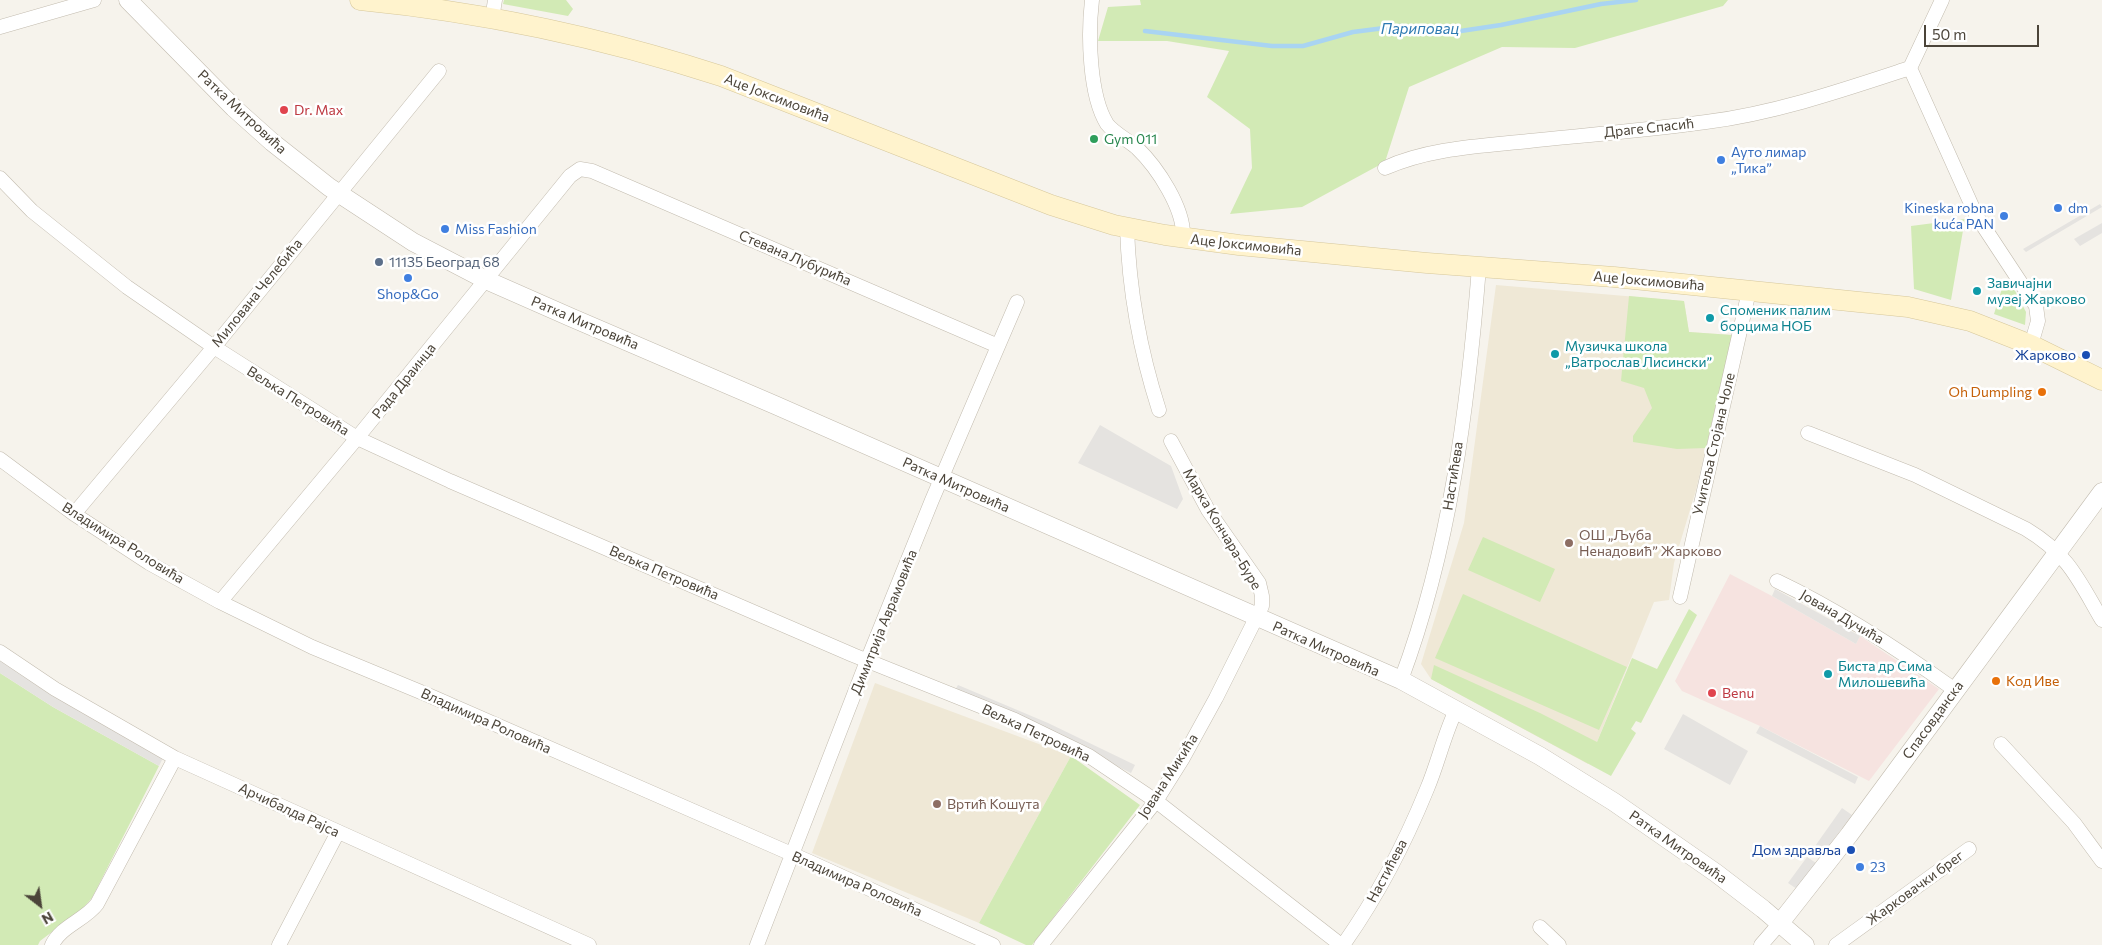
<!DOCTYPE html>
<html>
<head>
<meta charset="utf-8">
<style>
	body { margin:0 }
	#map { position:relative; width:2102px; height:945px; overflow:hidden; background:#f6f3ec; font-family:Commissioner,sans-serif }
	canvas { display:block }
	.north { position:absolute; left:15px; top:880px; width:50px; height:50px; -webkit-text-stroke:4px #fff; paint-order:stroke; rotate:150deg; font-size:14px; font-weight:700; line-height:20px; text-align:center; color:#4b4439 }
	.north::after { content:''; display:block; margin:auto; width:18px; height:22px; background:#4b4439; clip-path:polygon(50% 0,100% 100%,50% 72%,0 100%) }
	.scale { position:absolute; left:1924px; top:25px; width:115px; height:22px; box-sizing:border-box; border:2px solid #4b4439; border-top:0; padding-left:6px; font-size:15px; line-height:18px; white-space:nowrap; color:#4b4439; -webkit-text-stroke:4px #fff; paint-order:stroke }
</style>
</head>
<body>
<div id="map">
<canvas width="2102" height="945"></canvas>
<div class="north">N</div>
<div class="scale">50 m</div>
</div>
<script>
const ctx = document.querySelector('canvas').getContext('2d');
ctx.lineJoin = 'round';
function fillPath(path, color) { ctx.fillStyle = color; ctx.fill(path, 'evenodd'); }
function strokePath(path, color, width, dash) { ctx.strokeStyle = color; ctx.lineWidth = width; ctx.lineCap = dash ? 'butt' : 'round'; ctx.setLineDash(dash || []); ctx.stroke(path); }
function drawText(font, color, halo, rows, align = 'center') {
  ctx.font = font + ' Commissioner,sans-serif'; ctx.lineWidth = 5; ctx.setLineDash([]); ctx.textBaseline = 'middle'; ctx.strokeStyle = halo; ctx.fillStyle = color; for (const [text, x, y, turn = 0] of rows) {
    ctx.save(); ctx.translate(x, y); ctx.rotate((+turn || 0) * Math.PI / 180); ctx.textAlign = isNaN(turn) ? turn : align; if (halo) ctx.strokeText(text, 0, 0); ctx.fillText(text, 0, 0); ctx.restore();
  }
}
const education = new Path2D(`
	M1496,285L1684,301L1689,332L1732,335L1696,490L1674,563L1669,600L1654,602L1588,764L1431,679L1421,664L1464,523Z
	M875,683L1071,756L979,923L812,853Z`);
const medical = new Path2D(`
	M1730,574L1772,596L1856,644L1860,636L1939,689L1869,781L1760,726L1682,691L1675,681Z`);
const green = new Path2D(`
	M504,0H566L573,9L568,16L503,4Z
	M1140,0H1728L1723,6L1575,48L1502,47L1409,87L1385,162L1302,207L1230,214L1252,168L1250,129L1207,97L1229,51L1167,41H1098L1108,7L1141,5Z
	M1965,219L1951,300L1914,289L1911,226Z
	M2005,279L2011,283L2026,312L2025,325L1994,314Z
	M1629,296L1684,301L1689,332L1732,335L1706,448L1677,449L1633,442V436L1652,408L1644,388L1621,381Z
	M1483,537L1555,569L1540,602L1468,570Z
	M1463,594L1627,667L1599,730L1435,658Z
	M1689,609L1697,615L1641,723L1636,721L1631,729L1636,733L1611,776L1431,679L1434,665L1540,713L1597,742L1632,658L1657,669Z
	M0,673L53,707L159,766L92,898L81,910L40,941L38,945H0Z
	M1071,756L1140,805L1032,945H1026L979,923Z`);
const parking = new Path2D(`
	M2100,204L2102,207L2026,252L2023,249Z
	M2102,223V233L2080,246L2074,239Z
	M1100,425L1171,466L1183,499L1177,509L1078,463Z
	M1775,589L1860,636L1856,644L1772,596Z
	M0,658L163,758L159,766L53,707L0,673Z
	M958,685L1048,723L1135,765L1131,773L1043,730L954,692Z
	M1683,714L1748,751L1730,785L1664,749Z
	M1760,726L1858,777L1855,784L1756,733Z
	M1842,808L1852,815L1822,855L1813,849Z
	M1807,857L1816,863L1797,889L1788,883Z`);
const stream = new Path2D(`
	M1145,31L1272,46H1303L1353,32L1400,26L1454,32L1501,25L1601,4L1636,0`);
const minor = new Path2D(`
	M1092,0C1088,34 1089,95 1107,124C1114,133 1128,140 1137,148C1157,167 1185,209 1183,238
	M492,19L495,0
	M0,27L94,0
	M1910,68L1976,215L2036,306L2038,321L2031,345
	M1385,168C1429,148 1482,146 1529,141C1588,135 1647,130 1706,122C1776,113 1843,90 1910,68L1942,0
	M0,178L32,211L127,287L214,347L357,438L450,481L853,655L1015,720L1089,756L1156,801L1341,945
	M1127,228C1129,290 1140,351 1159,410
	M1808,433L1915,475L2026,529C2069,555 2078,579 2102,620
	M0,459L74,514L149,563L220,602L312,647L428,695L810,862L993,945
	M74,514L214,347L439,71
	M1777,581C1840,611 1898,649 1955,690
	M1680,597L1749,291
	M220,602L357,438L570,176L580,169L592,171L998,346
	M0,652L55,689L175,758L589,945
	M1401,680C1450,549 1468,407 1479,267
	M2001,744L2074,823L2102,861
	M1540,927L1559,945
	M52,945C61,926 85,920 97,904L175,758
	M279,945L338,832
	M757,945L867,661L932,500L1017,302
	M1041,945L1156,801L1183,758L1216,698L1262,606V596L1259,583L1208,510L1171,441
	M1343,945C1377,897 1405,843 1427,789C1438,763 1444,735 1456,710
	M1761,945L1780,923
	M1836,945L1969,849`);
const tertiary = new Path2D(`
	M128,0L234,108L272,142L329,187L413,242L486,280L570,317L775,405L1401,680L1540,756L1614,802L1716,873L1763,909L1805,945
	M1780,923L1849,835L2102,492`);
const secondary = new Path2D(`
	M360,0C482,12 604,38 721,76L1051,205L1114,225L1165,235L1239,245L1427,263L1614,277L1908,307L1970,321L2031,345L2102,380`);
const markers = [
	[284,110,5,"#e0444e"],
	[1094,139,5,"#2e9e5b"],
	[1721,160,5,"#3f7fe0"],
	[2058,208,5,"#3f7fe0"],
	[2004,216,5,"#3f7fe0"],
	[445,229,5,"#3f7fe0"],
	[379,262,5,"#5c6f8a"],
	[408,278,5,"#3f7fe0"],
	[1977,291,5,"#0f9aa8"],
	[1710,318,5,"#0f9aa8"],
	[1555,354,5,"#0f9aa8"],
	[2086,355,5,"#1a4fb4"],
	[2042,392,5,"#e8710a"],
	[1569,543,5,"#8d6e63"],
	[1828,674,5,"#0f9aa8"],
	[1996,681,5,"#e8710a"],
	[1712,693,5,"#e0444e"],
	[937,804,5,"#8d6e63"],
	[1851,850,5,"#1a4fb4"],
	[1860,867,5,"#3f7fe0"]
];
const streetNames = [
	["Аце Јоксимовића",777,98,21],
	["Ратка Митровића",242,112,43],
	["Драге Спасић",1649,128,-6],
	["Аце Јоксимовића",1246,245,6],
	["Стевана Лубурића",795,258,23],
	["Аце Јоксимовића",1649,281,5],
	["Милована Челебића",257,293,-51],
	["Ратка Митровића",585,323,23],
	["Рада Драинца",404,381,-51],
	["Вељка Петровића",298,401,32],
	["Учитеља Стојана Чоле",1714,444,-77],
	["Настићева",1453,476,-81],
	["Ратка Митровића",956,485,24],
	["Марка Кончара-Буре",1222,529,59],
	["Владимира Роловића",123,543,32],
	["Вељка Петровића",664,573,23],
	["Јована Дучића",1842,617,30],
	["Димитрија Аврамовића",884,622,-68],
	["Ратка Митровића",1326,649,24],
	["Спасовданска",1933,720,-54],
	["Владимира Роловића",486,721,24],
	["Вељка Петровића",1036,733,25],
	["Јована Микића",1168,776,-57],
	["Арчибалда Рајса",289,810,25],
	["Ратка Митровића",1678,847,35],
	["Настићева",1387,871,-62],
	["Владимира Роловића",857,884,24],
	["Жарковачки брег",1915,888,-36]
];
const healthNames = [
	["Dr. Max",294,110],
	["Benu",1722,693]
];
const leisureNames = [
	["Gym 011",1104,139]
];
const shopNames = [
	["Ауто лимар",1731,152],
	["„Тика”",1731,168],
	["Kineska robna",1994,208,"right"],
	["kuća PAN",1994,224,"right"],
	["dm",2068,208],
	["Miss Fashion",455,229],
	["Shop&Go",408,294,"center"],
	["23",1870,867]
];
const serviceNames = [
	["11135 Београд 68",389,262]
];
const cultureNames = [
	["Завичајни",1987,283],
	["музеј Жарково",1987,299],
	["Споменик палим",1720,310],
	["борцима НОБ",1720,326],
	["Музичка школа",1565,346],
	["„Ватрослав Лисински”",1565,362],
	["Биста др Сима",1838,666],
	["Милошевића",1838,682]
];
const transitNames = [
	["Жарково",2076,355],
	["Дом здравља",1841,850]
];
const foodNames = [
	["Oh Dumpling",2032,392],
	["Код Иве",2006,681,"left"]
];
const educationNames = [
	["ОШ „Љуба",1579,535],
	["Ненадовић” Жарково",1579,551],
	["Вртић Кошута",947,804]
];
const waterNames = [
	["Париповац",1420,29]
];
fillPath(education, '#efe8d6');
fillPath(medical, '#f6e3e0');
fillPath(green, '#d2eab5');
fillPath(parking, '#e5e3e0');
strokePath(stream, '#a9d4f2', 4.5);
strokePath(minor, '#c2bbae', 15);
strokePath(tertiary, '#c2bbae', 19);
strokePath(secondary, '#d6c79b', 21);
strokePath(minor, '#fff', 14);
strokePath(tertiary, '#fff', 18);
strokePath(secondary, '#fff3cd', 20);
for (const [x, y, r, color] of markers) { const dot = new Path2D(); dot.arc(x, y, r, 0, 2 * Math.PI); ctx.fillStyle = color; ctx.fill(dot); strokePath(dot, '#fff', 2); }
drawText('14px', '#4b4439', '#fff', streetNames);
drawText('14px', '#be3a42', '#fff', healthNames, 'left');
drawText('14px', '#27864d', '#fff', leisureNames, 'left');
drawText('14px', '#366cbe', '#fff', shopNames, 'left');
drawText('14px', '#4e5e75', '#fff', serviceNames, 'left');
drawText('14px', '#0d838f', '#fff', cultureNames, 'left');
drawText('14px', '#164399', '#fff', transitNames, 'right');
drawText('14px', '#c56008', '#fff', foodNames, 'right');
drawText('14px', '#785e54', '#fff', educationNames, 'left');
drawText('italic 15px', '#2e7ab2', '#fff', waterNames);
</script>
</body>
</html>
